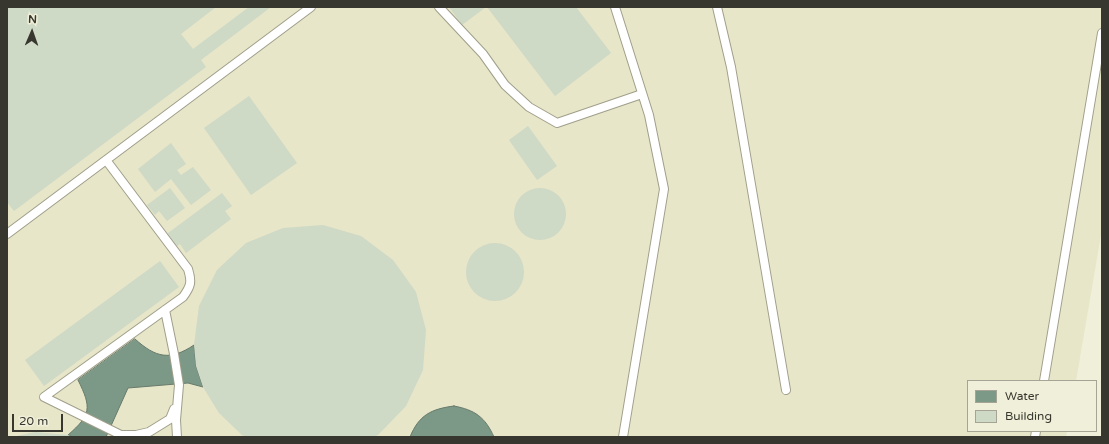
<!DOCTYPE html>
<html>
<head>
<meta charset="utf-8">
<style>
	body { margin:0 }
	#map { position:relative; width:1109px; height:444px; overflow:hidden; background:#f0efd9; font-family:"Varela Round",sans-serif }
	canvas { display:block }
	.frame { position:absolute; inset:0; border:8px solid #38372f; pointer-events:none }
	.legend { position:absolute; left:967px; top:380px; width:130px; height:52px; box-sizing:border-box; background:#f0efd9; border:1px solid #a6a595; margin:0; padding:5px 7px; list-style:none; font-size:12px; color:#38372f }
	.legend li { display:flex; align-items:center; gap:8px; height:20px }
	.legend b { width:20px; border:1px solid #a6a595 }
	.north { position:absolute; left:12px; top:12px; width:40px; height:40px; -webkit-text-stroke:3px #f0efd9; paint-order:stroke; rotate:2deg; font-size:11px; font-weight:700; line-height:16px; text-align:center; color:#38372f }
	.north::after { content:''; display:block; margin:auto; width:14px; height:18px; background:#38372f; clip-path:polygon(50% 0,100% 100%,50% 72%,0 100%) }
	.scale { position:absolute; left:12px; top:414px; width:51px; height:18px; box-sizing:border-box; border:2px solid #38372f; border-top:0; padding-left:5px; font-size:12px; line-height:14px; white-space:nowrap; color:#38372f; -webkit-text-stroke:3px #f0efd9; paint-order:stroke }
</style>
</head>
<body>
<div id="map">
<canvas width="1109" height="444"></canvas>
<div class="frame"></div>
<ul class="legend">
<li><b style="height:11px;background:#7c9886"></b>Water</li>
<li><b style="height:11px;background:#ced9c6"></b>Building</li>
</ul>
<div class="north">N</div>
<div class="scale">20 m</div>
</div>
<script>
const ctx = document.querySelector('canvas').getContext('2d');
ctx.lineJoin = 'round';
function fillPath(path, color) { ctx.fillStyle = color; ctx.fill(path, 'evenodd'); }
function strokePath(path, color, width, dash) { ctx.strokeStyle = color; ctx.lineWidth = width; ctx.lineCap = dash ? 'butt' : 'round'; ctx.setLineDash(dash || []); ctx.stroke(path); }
const built = new Path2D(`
	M7,7H1102V229L1076,381H968V431H1067L1066,437H7Z`);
const water = new Path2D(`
	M135,339C156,358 170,361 194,345L196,366L203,387L188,383L128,388L106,437H73L68,435C91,415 92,408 78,380Z
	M454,406C475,410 485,417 494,437H410C419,415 431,409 454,406Z`);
const building = new Path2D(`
	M7,7H216L181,34L193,49L249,7H271L201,60L206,67L14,211L7,202Z
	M449,7H486L462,25Z
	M487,7H576L611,53L555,96Z
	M249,96L297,163L251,195L204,128Z
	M528,126L557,166L537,180L509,140Z
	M171,143L186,164L177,170L181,175L193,167L211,190L191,205L171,179L155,192L138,169Z
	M170,188L185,208L167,221L159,211L155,215L147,205Z
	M514 214a26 26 0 1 1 52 0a26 26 0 1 1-52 0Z
	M222,193L232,206L225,211L231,219L186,253L180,244L173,249L164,236Z
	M323,225L361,236L393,260L416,292L426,330L423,370L406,406L378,435L373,437H246L242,435L219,413L203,387L196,366L194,345L199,306L217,270L246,243L283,228Z
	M466 272a29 29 0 1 1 58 0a29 29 0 1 1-58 0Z
	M160,261L179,287L44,386L25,360Z
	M35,432L68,435L72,437H12Z`);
const lane = new Path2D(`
	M439,7L483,54L505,85L529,107L557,123L642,94
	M615,7L649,115L664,189L623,437
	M717,7L731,67L786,390
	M106,160L188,269C192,282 191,286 183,297L44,397L125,437
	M7,234L311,7
	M165,310L174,354L179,385L176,420L177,437
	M1044,381L1102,33
	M121,435H136L149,432L170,419L174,409
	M1035,437L1036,431`);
fillPath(built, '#e7e6c8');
fillPath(water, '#7c9886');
strokePath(water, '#687b6c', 1);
fillPath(building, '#ced9c6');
strokePath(lane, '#a09f8b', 10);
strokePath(lane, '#fff', 8);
</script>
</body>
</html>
